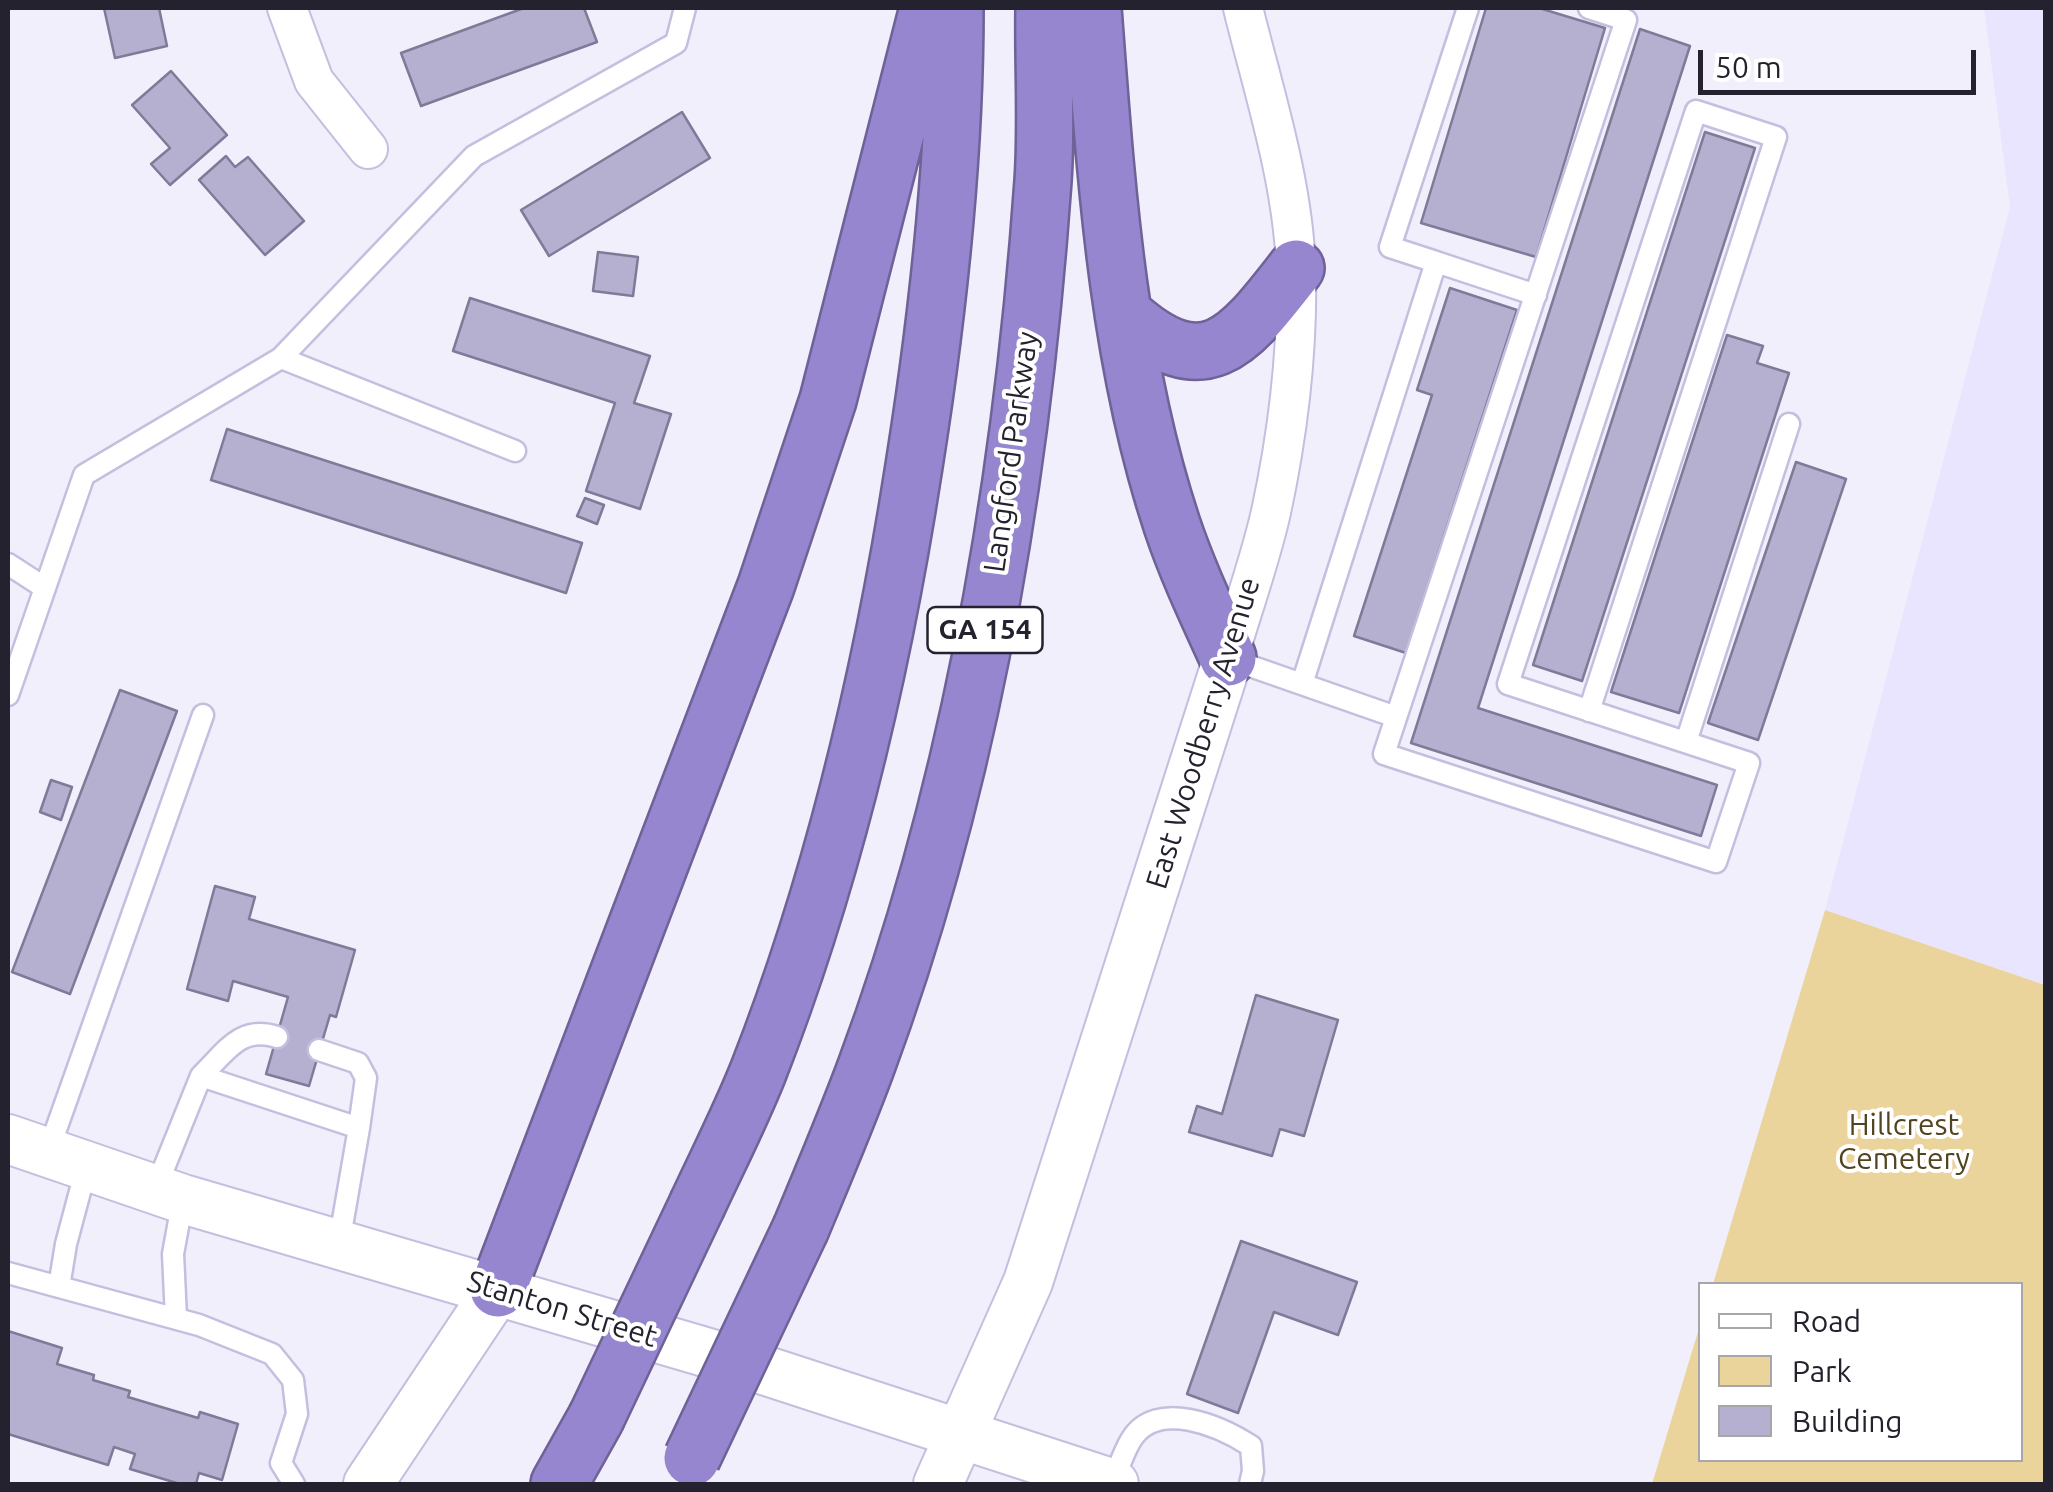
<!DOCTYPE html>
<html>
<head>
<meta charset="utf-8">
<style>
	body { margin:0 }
	#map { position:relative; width:2053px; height:1492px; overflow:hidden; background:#f1effc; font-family:Ubuntu,sans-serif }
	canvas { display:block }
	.frame { position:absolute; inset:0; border:10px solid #24222e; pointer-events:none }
	.legend { position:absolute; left:1698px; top:1282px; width:325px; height:180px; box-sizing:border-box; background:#fff; border:2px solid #a7a7ab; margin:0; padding:12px 18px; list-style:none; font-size:30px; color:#24222e }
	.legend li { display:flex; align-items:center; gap:20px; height:50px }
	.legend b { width:50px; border:2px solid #a7a7ab }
	.scale { position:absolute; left:1698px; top:50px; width:278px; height:45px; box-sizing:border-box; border:5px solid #24222e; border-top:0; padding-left:12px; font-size:30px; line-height:35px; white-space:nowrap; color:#24222e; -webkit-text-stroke:8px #fff; paint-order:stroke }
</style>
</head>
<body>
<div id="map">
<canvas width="2053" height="1492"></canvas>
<div class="frame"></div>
<ul class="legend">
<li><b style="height:12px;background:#fff"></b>Road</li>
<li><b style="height:28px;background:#ebd49c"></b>Park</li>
<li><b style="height:28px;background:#b5afd0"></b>Building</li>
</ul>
<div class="scale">50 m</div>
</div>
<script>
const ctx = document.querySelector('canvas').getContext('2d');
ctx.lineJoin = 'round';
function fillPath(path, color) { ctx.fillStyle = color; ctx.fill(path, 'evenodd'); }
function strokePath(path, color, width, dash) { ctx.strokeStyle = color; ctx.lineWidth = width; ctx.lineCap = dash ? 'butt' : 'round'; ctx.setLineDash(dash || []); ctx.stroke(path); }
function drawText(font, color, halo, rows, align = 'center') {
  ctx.font = font + ' Ubuntu,sans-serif'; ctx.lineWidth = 8; ctx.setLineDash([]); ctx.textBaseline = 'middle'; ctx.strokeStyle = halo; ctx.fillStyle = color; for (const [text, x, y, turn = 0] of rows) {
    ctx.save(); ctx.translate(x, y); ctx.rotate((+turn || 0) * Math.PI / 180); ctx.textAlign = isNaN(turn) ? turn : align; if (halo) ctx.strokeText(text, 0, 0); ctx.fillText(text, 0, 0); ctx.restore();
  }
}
const built = new Path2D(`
	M1984,8H2045V985L1825,910L2010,207Z`);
const green = new Path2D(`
	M1825,910L2045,985V1484H1652L1700,1325V1460H2020V1284H1713Z`);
const building = new Path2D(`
	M104,8H159L167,46L115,58Z
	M524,8H584L597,42L421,106L401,53Z
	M1486,8H1539L1605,28L1536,257L1421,223Z
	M1640,29L1690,46L1478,708L1717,785L1701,836L1411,743Z
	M171,71L227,135L170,185L151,164L170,148L132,105Z
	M682,112L710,158L549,256L521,210Z
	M1705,132L1755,148L1582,681L1533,665Z
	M226,156L235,167L248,157L304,221L265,255L199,180Z
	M598,252L638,257L633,296L593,291Z
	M1450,288L1517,310L1406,653L1354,636L1432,395L1417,390Z
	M470,298L650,356L634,403L671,414L640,509L586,491L615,403L453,351Z
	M1727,335L1763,346L1757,363L1789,373L1679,713L1611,692Z
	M227,429L582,543L566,593L211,480Z
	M1796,462L1846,479L1758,740L1708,723Z
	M585,498L604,505L597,524L577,516Z
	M120,690L177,711L70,994L12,972Z
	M51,780L72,787L61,820L40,812Z
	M215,886L255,897L249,919L355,950L336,1017L330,1015L309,1086L266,1074L288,997L233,981L228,1001L187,989Z
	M1256,995L1338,1020L1304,1136L1280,1129L1272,1156L1189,1132L1197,1106L1222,1114Z
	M1241,1241L1357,1282L1338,1335L1274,1312L1238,1413L1187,1394Z
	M8,1331L62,1348L57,1364L94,1375L93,1380L130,1391L128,1397L198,1418L200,1412L238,1424L222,1480L199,1473L196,1484H180L130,1469L135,1454L114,1447L108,1465L8,1434Z`);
const service = new Path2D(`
	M1436,262L1536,295
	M281,358L515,451
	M8,564L45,588
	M1230,659L1396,717
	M1302,684L1436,262L1390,247L1468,8
	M8,695L84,475L281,358L474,156L676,43L685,8
	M1589,711L1776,137L1696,111L1508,684L1749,763L1716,862L1384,754L1626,20L1589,8
	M1686,742L1789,424
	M319,1050L358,1063L366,1078L359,1128
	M201,1076C226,1052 240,1025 277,1037
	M48,1152L203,715
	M155,1190L201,1076L359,1128L339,1243
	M8,1273L199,1325L272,1354L293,1380L297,1414L281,1463L294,1484
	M59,1287L66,1244L86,1169
	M176,1318L173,1254L183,1199
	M1112,1484C1118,1470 1123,1453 1131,1440C1156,1398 1220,1426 1251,1446L1253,1471L1250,1484`);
const minor = new Path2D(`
	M287,8L314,81L368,149
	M1228,658C1242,610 1260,561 1271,512C1288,433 1298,350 1296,269C1293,181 1264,93 1243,8`);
const tertiary = new Path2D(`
	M8,1139L183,1199L739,1362L1114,1484
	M368,1484L498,1289
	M938,1484L1028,1282L1228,658`);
const motorway = new Path2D(`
	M1093,8C1106,180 1117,359 1172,525C1187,570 1208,614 1228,658
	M1125,315C1207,389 1241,338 1296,268
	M698,1203C718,1160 740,1117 758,1072C834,878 882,673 914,466C938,315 955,161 955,8
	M801,1228C823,1175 846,1121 866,1067C971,784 1022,481 1043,181C1047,124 1043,65 1044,8
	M498,1289L766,586L828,400L928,8
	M559,1484L596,1418`);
const motorwayBridge = new Path2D(`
	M596,1418L698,1203
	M692,1458L801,1228`);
const shields = [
	[985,630,115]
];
const shieldNames = [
	["GA 154",985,630]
];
const streetNames = [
	["Langford Parkway",1011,452,-82],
	["East Woodberry Avenue",1203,733,-73],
	["Stanton Street",562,1309,17]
];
const parkNames = [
	["Hillcrest",1904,1125],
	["Cemetery",1904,1159]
];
fillPath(built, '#e9e5fe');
fillPath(green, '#ebd49c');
fillPath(building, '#b5afd0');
strokePath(building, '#807a99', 2.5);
strokePath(service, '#c4bedf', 25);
strokePath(minor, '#c4bedf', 42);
strokePath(tertiary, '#c4bedf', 52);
strokePath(motorway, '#6e6297', 60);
strokePath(service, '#fff', 20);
strokePath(minor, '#fff', 38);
strokePath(tertiary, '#fff', 48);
strokePath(motorway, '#9685cf', 55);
strokePath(motorwayBridge, '#6e6297', 60, []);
strokePath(motorwayBridge, '#9685cf', 55);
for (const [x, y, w] of shields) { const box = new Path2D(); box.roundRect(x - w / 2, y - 23, w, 46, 8); ctx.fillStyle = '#fff'; ctx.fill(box); strokePath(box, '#24222e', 2.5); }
drawText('bold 28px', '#24222e', null, shieldNames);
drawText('30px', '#24222e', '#fff', streetNames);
drawText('30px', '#524420', '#fff', parkNames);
</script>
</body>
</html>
